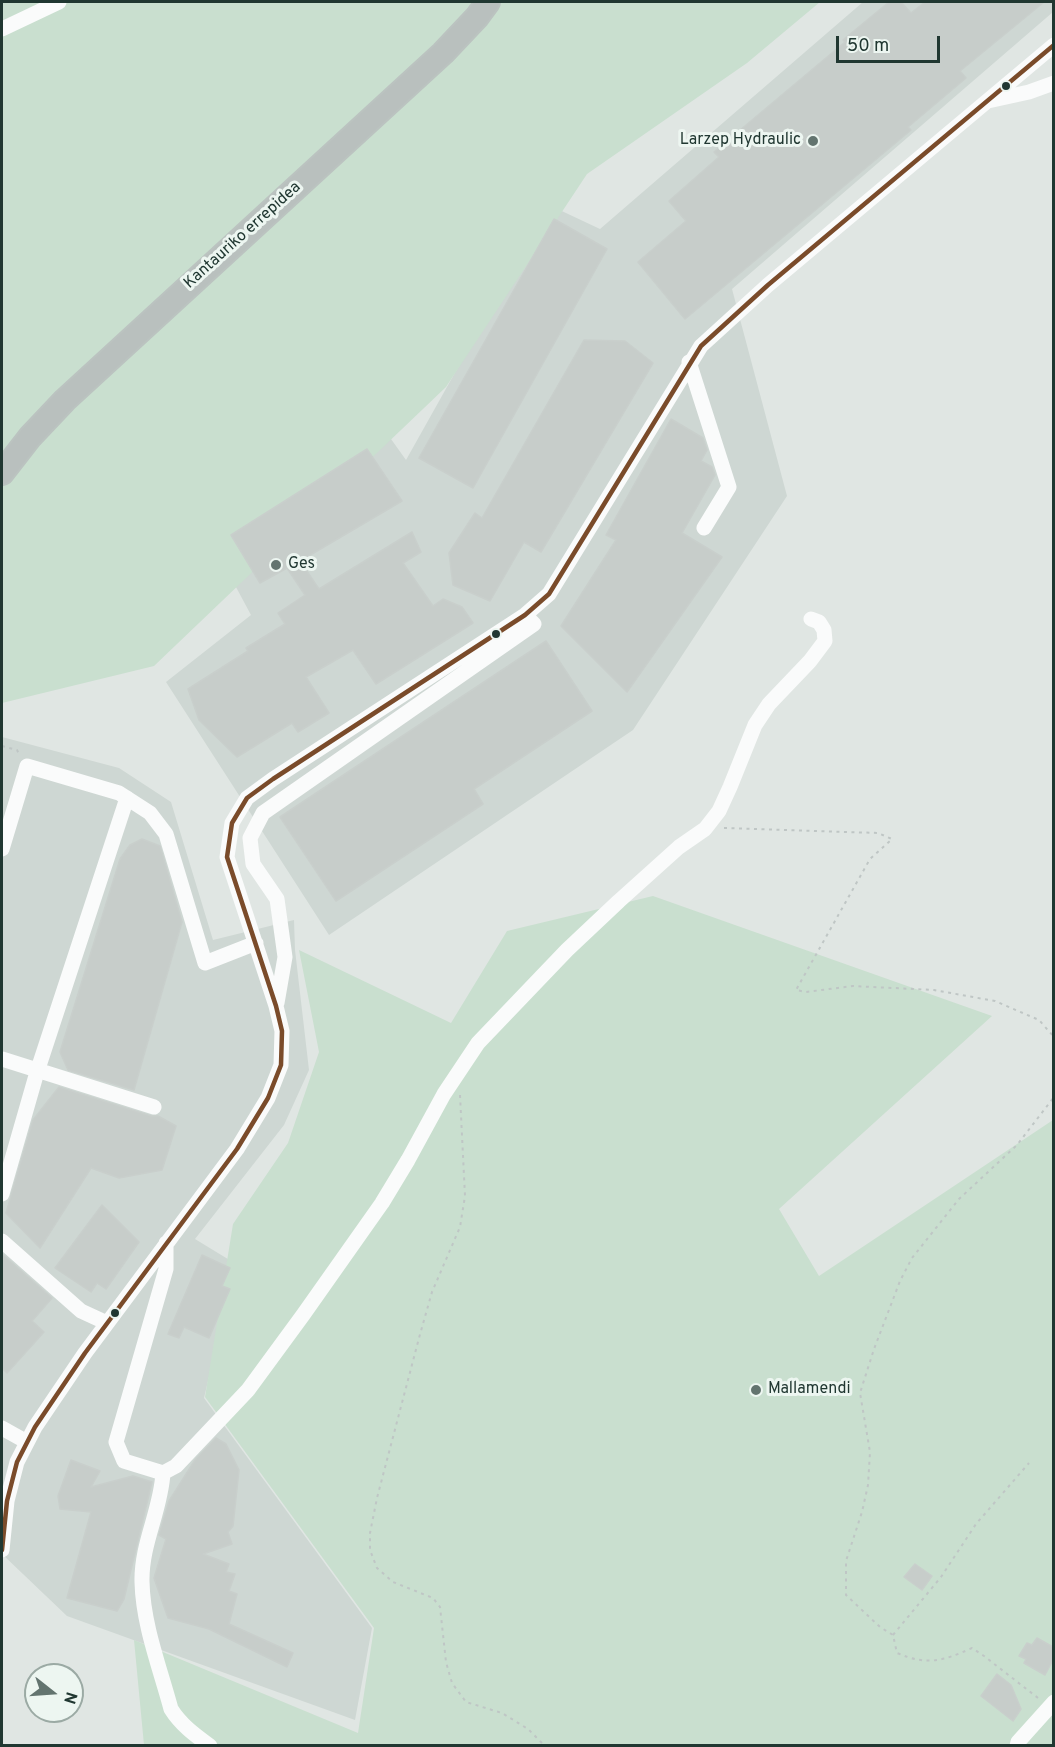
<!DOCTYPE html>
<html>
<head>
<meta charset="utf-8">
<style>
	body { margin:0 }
	#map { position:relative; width:1055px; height:1747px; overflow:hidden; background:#e0e6e3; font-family:Overpass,sans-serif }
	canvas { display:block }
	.frame { position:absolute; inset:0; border:3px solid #203731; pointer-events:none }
	.north { position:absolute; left:24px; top:1663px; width:60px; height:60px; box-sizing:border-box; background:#edf6f1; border:2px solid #9baaa4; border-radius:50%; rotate:107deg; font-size:16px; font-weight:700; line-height:24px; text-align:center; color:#203731 }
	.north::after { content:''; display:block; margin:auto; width:21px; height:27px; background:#63746f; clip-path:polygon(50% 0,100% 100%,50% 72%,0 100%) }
	.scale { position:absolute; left:836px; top:36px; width:104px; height:27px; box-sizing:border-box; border:3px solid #203731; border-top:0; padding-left:8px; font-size:18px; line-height:21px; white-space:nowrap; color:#203731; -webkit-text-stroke:4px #edf6f1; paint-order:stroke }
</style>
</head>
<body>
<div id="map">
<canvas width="1055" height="1747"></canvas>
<div class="frame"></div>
<div class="north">N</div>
<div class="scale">50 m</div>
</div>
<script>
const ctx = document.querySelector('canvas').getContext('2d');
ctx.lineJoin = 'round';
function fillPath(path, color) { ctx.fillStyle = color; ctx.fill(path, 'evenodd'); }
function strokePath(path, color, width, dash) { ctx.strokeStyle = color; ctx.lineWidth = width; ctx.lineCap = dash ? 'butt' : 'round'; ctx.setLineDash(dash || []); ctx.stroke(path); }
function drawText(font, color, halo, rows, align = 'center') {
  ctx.font = font + ' Overpass,sans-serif'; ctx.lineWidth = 6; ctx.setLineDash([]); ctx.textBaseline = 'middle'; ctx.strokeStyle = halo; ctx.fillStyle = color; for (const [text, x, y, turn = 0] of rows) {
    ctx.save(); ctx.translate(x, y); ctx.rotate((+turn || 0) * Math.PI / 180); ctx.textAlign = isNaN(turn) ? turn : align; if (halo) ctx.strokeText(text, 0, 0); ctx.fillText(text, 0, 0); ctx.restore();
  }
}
const built = new Path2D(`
	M863,2H1053V12L732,289L787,496L633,730L329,935L166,682L251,615L208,535L381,425L406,460L549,205L600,229Z
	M2,737L119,768L171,802L213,940L294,920L295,950L309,1070L284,1125L195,1239L236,1264L204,1398L372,1628L355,1720L67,1616L2,1554Z`);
const green = new Path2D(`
	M2,2H820L747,63L587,174L446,387L154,666L2,703Z
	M653,896L992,1016L779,1209L819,1276L1053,1120V1745H144L134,1640L358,1733L374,1628L205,1397L233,1224L288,1143L319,1052L299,950L451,1023L507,931Z`);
const building = new Path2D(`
	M889,2H901L911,13L925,2H1044L960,71L966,78L908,127L911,130L685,319L638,262L686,221L669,201L719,157L714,152L845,42L843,40Z
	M554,219L607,249L473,488L419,458Z
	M584,340L625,341L653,363L541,552L524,542L490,601L453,585L449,553L475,513L482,518Z
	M671,419L703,438L707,450L701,461L712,467L715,475L682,533L722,557L627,692L561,626L616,540L606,535Z
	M367,449L402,501L300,561L319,589L412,532L421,552L403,563L433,606L443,599L462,607L473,623L376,684L353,650L306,677L329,713L298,732L292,723L237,757L199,720L188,689L248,651L246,648L285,624L278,613L305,595L287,568L260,583L231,535Z
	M546,641L592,711L474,789L483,804L336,901L280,817Z
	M142,839L160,846L182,922L134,1090L68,1070L60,1052L120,859L130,845Z
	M59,1087L151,1116H158L176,1126L162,1170L119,1178L91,1168L40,1248L6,1213L33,1120Z
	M102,1205L139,1242L106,1289L97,1283L91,1292L55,1268Z
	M2,1254L52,1298L32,1321L44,1332L7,1373L2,1368Z
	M202,1255L230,1268L222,1286L230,1289L209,1338L184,1327L179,1338L168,1334Z
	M216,1438L226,1444L239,1470L233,1526L228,1532L232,1544L203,1554L229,1564L226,1572L235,1574L229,1591L237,1594L229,1624L293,1653L287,1667L209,1629L168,1618L154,1578L166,1539L159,1535L169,1501L195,1460Z
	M71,1460L100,1471L91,1487L133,1476L152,1482L124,1599L117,1611L67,1598L91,1512L60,1509L58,1496Z
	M915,1564L932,1576L922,1590L904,1577Z
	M1037,1638L1053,1647V1660L1045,1675L1024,1663L1026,1659L1019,1656L1027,1643L1032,1645Z
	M997,1674L1011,1685L1021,1709L1013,1721L981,1696Z`);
const path = new Path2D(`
	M2,746L17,750L19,754
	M724,828L878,833L892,839L870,859L796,990L806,992L853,986L934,990L995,1001L1039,1020L1054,1037
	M460,1095L465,1196L460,1227L432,1292L419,1338L377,1498L370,1533V1550L377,1568L393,1582L433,1598L440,1607L446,1662L452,1683L466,1702L502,1713L528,1729L545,1746
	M893,1635L941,1577L976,1524L1029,1463
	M1038,1698L984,1656L972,1648C943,1661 928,1666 897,1653L893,1635L880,1627L846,1595V1561L862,1512L868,1485L870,1452L860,1393L874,1349L900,1281L912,1258L959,1199L1017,1145L1054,1097`);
const minor = new Path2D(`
	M2,29L59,2
	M988,101L1029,92L1054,83
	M689,362L729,487L704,528
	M2,849L27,766L119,793L150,813L166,834L205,963L256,943
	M277,1003L285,957L277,899L253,864L250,838L263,813L534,624L525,615
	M2,1059L154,1107
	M2,1194L37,1072L127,798
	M2,1241L81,1311L107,1323
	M166,1243V1269L116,1442L124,1461L163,1473L176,1466L248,1390L303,1315L382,1203L408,1160L444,1094L478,1043L567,950L619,901L679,847L705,829L719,811L730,787L755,725L769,704L810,661L825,641L824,630L819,622L811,619
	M2,1428L27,1442
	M163,1473C161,1510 141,1544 142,1582C143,1625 160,1668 171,1709C181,1725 195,1735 210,1746
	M2,1550L7,1501L17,1462L35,1427L85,1353L237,1149L268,1098L281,1065L282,1031L276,1006L227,857L232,823L247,798L273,779L525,615L549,594L701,346L768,285L1054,45
	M1017,1746L1018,1742L1054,1702`);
const highway = new Path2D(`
	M2,473L30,437L65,400L443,53L477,17L488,2`);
const bus1 = new Path2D(`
	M2,1550L7,1501L17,1462L35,1427L85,1353L237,1149L268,1098L281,1065L282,1031L276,1006L227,857L232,823L247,798L273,779L525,615L549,594L701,346L768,285L1054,45`);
const markers = [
	[1006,86,5,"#203731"],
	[813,141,6,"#63746f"],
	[276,565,6,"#63746f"],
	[496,634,5,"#203731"],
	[115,1313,5,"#203731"],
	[756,1390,6,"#63746f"]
];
const poiNames = [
	["Larzep Hydraulic",801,141,"right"],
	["Ges",288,565],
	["Mallamendi",768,1390]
];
const streetNames = [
	["Kantauriko errepidea",243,236,-42]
];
fillPath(built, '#ced7d3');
fillPath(green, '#c9dfcf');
fillPath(building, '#c7cdca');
strokePath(building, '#c9cfcc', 1.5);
strokePath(highway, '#bbc3c0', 26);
strokePath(path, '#bfc6c5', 2, [3, 4.5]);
strokePath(minor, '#fafbfb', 15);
strokePath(highway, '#b9c0be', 22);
strokePath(bus1, '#7a4b2a', 4.5);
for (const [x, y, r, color] of markers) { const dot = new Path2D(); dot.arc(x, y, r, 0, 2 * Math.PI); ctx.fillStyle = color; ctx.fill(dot); strokePath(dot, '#edf6f1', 2); }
drawText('16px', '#203731', '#edf6f1', poiNames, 'left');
drawText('16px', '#203731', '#edf6f1', streetNames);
</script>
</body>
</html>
